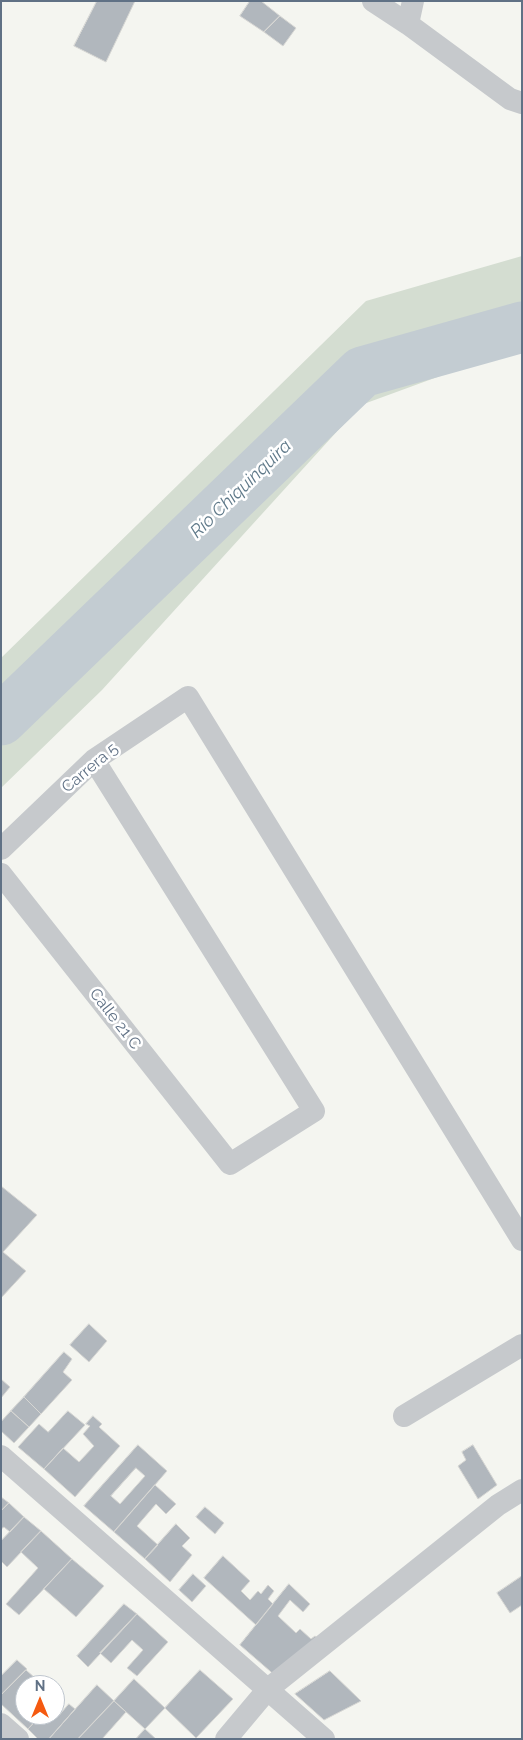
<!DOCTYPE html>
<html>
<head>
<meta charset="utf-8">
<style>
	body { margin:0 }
	#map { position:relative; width:523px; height:1740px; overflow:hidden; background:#f4f5f0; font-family:Raleway,sans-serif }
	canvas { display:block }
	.frame { position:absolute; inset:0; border:2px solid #607185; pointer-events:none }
	.north { position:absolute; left:15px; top:1675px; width:50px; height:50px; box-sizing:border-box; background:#fff; border:1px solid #bfc6ce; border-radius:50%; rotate:0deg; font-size:14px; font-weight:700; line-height:20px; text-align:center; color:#607185 }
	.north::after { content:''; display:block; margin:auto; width:18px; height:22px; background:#f55a10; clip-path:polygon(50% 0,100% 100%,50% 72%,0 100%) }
</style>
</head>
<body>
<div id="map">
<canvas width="523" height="1740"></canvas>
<div class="frame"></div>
<div class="north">N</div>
</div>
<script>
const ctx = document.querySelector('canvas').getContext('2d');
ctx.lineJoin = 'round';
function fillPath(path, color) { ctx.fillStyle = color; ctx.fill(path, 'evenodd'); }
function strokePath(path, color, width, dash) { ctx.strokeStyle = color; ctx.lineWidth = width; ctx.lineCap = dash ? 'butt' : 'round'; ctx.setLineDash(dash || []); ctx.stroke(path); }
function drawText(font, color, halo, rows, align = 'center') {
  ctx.font = font + ' Raleway,sans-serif'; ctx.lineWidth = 5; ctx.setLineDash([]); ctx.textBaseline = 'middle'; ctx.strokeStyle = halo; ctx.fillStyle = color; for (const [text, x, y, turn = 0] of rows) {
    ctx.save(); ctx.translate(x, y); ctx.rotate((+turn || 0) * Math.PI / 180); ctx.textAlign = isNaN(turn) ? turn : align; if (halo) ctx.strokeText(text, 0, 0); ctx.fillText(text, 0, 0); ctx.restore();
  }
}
const green = new Path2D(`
	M522,256V346L361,405L102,690L1,788V658L366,301Z`);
const river = new Path2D(`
	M1,720L362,372L522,327`);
const building = new Path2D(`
	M97,1H135L106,62L74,46Z
	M250,1H261L280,16L264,32L240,16Z
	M280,16L296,28L283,46L264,32Z
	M1,1186L37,1215L3,1252L26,1271L1,1298Z
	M89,1324L107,1341L89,1362L70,1345Z
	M64,1352L72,1359L63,1372L72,1380L41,1414L24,1397Z
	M1,1379L10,1387L1,1398Z
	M24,1397L41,1414L29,1427L11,1411Z
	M11,1411L29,1427L14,1443L1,1431V1422Z
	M68,1411L85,1425L44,1469L18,1447L39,1424L48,1432Z
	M93,1416L102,1424L99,1427L120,1446L75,1497L44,1469L63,1448L79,1462L94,1446L83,1434L90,1426L86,1424Z
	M138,1445L167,1471L114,1532L84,1506ZM136,1468L145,1476L120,1504L111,1496Z
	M473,1445L497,1485L478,1499L458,1466L466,1460L462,1452Z
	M155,1485L176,1504L166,1514L156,1504L137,1526L158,1545L145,1559L114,1532Z
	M1,1497L9,1503L1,1511Z
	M9,1503L24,1517L10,1532L4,1527L1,1529V1511Z
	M205,1507L224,1523L215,1534L196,1517Z
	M24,1517L41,1531L7,1567L1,1561V1541Z
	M176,1524L190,1538L182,1546L192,1555L170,1582L145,1559Z
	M41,1531L72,1559L19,1615L6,1604L38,1568L21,1552Z
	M223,1556L250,1581L241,1591L250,1600L258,1591L261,1594L268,1585L274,1591L268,1599L273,1604L256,1625L204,1578Z
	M72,1559L104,1586L76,1617L44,1589Z
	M193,1574L206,1586L192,1602L179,1590Z
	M522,1576V1605L510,1613L497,1593Z
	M289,1584L310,1604L303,1612L290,1600L278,1616L296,1633L300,1629L311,1639L315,1636L320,1640L278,1678L240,1645Z
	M124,1604L137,1614L88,1667L77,1656Z
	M137,1614L168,1642L137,1676L127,1668L143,1650L132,1640L111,1663L100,1653Z
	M17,1660L27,1669L1,1695V1676Z
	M26,1670L43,1685H25V1715H41L28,1729L1,1704V1695Z
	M200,1670L233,1699L196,1738L165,1708Z
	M330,1671L361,1701L324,1720L295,1694Z
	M134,1679L165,1708L145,1729L114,1701Z
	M97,1685L114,1701L78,1739H49Z
	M55,1687L62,1694L55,1701Z
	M114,1701L126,1712L102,1739H78Z
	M69,1704L75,1709L49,1739H38L28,1729L41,1715H55V1711L59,1715Z
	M145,1729L156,1739H136Z`);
const minor = new Path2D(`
	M373,1L408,24L510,99L522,103
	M408,24L413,1
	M1,849L94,760L188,697L522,1240
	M1,874L230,1164L314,1111L94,760
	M404,1416L522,1345
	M1,1456L324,1739
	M1,1724L18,1739
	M226,1739L268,1689L498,1505L522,1490`);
const streetNames = [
	["Carrera 5",90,768,-40],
	["Calle 21 C",115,1019,52]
];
const waterNames = [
	["Río Chiquinquira",241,489,-44]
];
fillPath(green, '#d4ddd1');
strokePath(river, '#c3ccd2', 51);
fillPath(building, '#b1b7bd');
strokePath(building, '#d6d6d3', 1);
strokePath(minor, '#c6c9cc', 22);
drawText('16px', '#607185', '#fff', streetNames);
drawText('italic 18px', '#607a8a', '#fff', waterNames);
</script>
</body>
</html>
